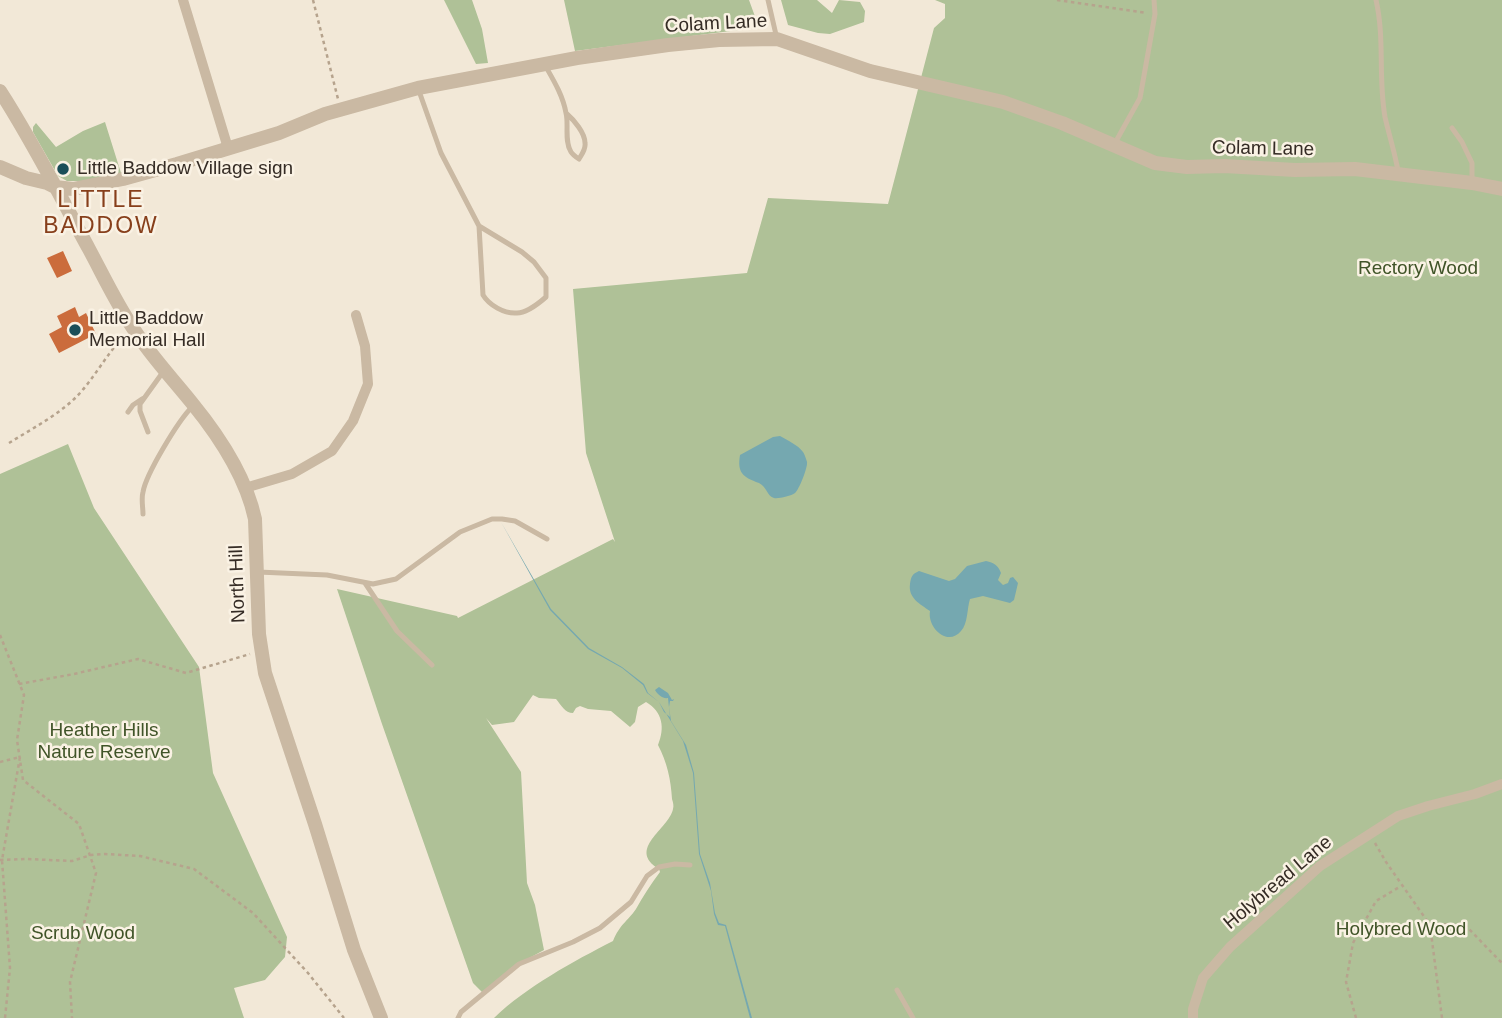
<!DOCTYPE html>
<html>
<head>
<meta charset="utf-8">
<style>
	body { margin:0 }
	canvas { display:block; background:#f2e8d7 }
</style>
</head>
<body>
<canvas width="1502" height="1018"></canvas>
<script>
const ctx = document.querySelector('canvas').getContext('2d');
ctx.lineJoin = 'round';
function fillPath(path, color) { ctx.fillStyle = color; ctx.fill(path, 'evenodd'); }
function strokePath(path, color, width, dash) { ctx.strokeStyle = color; ctx.lineWidth = width; ctx.lineCap = dash ? 'butt' : 'round'; ctx.setLineDash(dash || []); ctx.stroke(path); }
function drawText(font, color, halo, rows, align = 'center') {
  ctx.font = font + ' Arial,sans-serif'; ctx.lineWidth = 5; ctx.setLineDash([]); ctx.textBaseline = 'middle'; ctx.strokeStyle = halo; ctx.fillStyle = color; for (const [text, x, y, turn = 0] of rows) {
    ctx.save(); ctx.translate(x, y); ctx.rotate((+turn || 0) * Math.PI / 180); ctx.textAlign = isNaN(turn) ? turn : align; if (halo) ctx.strokeText(text, 0, 0); ctx.fillText(text, 0, 0); ctx.restore();
  }
}
const green = new Path2D(`
	M444,0H472L482,29L488,63L476,64Z
	M564,0H749L757,22L754,28L575,51Z
	M781,0H817L832,13L839,0L860,2L865,11L864,22L830,34L818,33L788,25Z
	M935,0H1502V1018H494C526,987 574,961 613,941C620,924 627,922 636,909C643,896 651,884 660,872L659,869C626,849 669,829 673,809C674,806 673,802 672,799C671,780 667,762 658,745C665,728 663,712 646,702L638,707L635,722L630,727L611,711L588,709L580,706L576,708L573,713C565,713 561,705 556,699L539,698L533,695L514,722L492,725L486,718L521,772L527,883L535,905L544,950L513,967L483,993L473,983L382,724L337,589L457,616L458,618L613,539L615,542L586,453L573,289L747,273L768,198L888,204L934,28L945,18V4Z
	M105,122L121,173L85,181H67L58,176L33,132V127L36,123L56,147L83,131Z
	M68,444L94,508L199,667L213,773L287,937L285,957L265,980L234,988L244,1018H0V474Z`);
const water = new Path2D(`
	M780,436C787,440 798,445 803,452C804,453 807,461 807,462C808,467 799,490 795,493C791,496 778,499 774,498C767,496 767,487 759,483C743,477 737,473 740,455L773,437Z
	M501,522L551,609L589,648L622,667L644,684L648,693L659,702L664,712L670,717L668,698C663,699 658,695 655,690L659,687L668,693L672,700L674,699L673,701H670L669,707L671,721L686,745L694,773L700,854L710,883L715,913L719,923L726,925L752,1018H750L725,926L718,925L714,914L711,891L699,854L693,773L683,741L659,702L647,693L643,685L622,668L588,649L550,610Z
	M986,561C994,563 998,565 1001,573L998,580L1003,585L1008,583L1010,578L1013,577L1018,583L1014,600L1010,603L983,596L970,599C967,608 968,624 961,631C948,647 927,628 930,611C920,604 908,598 910,584C911,577 912,574 919,571L949,581L955,579L967,566Z`);
const building = new Path2D(`
	M63,251L72,271L57,278L47,258Z
	M75,307L79,317L86,313L96,334L59,353L49,334L62,327L57,316Z`);
const path = new Path2D(`
	M313,0L338,99
	M1057,0L1147,13
	M9,443C33,428 62,413 80,393C96,375 107,354 123,337
	M0,635L24,695L17,740L23,780L79,824L96,873L70,982L72,1018
	M19,684L74,674L138,659L186,673L250,654
	M0,762L20,757L2,860L10,968L5,1018
	M1375,843L1386,862L1430,925L1442,1018
	M0,860L27,859L72,861L91,855L105,854L140,856L194,869L253,913L308,973L344,1018
	M1430,925L1464,924L1502,963
	M1356,1018L1346,982L1353,943L1376,901L1401,886`);
const service = new Path2D(`
	M768,0L777,39
	M1376,0C1385,39 1378,78 1385,117C1389,135 1395,153 1398,171
	M546,67C554,81 563,96 566,113C569,124 564,141 571,152C573,155 576,157 579,159C582,154 586,149 585,143C585,133 574,120 567,114
	M419,91L441,153L479,226L522,252L534,262L546,278V297C538,304 527,313 517,313C504,314 489,305 483,295L479,226
	M1452,128L1462,142L1472,163V183
	M1115,143L1140,98L1155,14L1154,0
	M128,412L133,405L142,399
	M148,432L140,411V404L163,372
	M143,514C143,507 141,499 143,492C146,474 178,421 192,407
	M258,572L327,575L373,584L396,579L460,532L492,519H502L515,521L547,539
	M365,583L397,631L432,665
	M897,990L913,1018
	M458,1018L461,1012L519,964L573,942L600,928L631,902L647,876L659,867L675,864L690,865`);
const minor = new Path2D(`
	M183,0L228,148
	M245,488L292,474L332,451L353,421L368,384L365,346L356,315
	M1193,1018V1009L1203,978L1230,947L1320,866L1398,816L1428,806L1475,794L1502,784`);
const tertiary = new Path2D(`
	M0,91C33,142 60,196 89,249C103,275 116,303 133,328C150,355 172,378 192,403C219,436 246,477 255,519L259,634L265,673L315,824L354,950L381,1018
	M0,167L26,178L47,183L55,187L73,189L123,179L177,164L279,133L325,114L418,88L577,58L668,45L719,40L777,39L870,71L1003,102L1062,123L1155,163L1187,167L1224,166L1295,170L1355,169L1472,183L1502,189`);
const markers = [
	[63,169,7,"#1a4e58"],
	[75,330,7,"#1a4e58"]
];
const streetNames = [
	["Colam Lane",716,24,-3],
	["Colam Lane",1263,149,1],
	["North Hill",238,584,-92],
	["Holybread Lane",1278,883,-40]
];
const poiNames = [
	["Little Baddow Village sign",77,169],
	["Little Baddow",89,319],
	["Memorial Hall",89,341]
];
const parkNames = [
	["Rectory Wood",1418,269],
	["Heather Hills",104,731],
	["Nature Reserve",104,753],
	["Holybred Wood",1401,930],
	["Scrub Wood",83,934]
];
const quarterNames = [
	["LITTLE",101,201],
	["BADDOW",101,227]
];
fillPath(green, '#afc197');
fillPath(water, '#75a8b0');
fillPath(building, '#cb6c3c');
strokePath(path, '#b6a38d', 2.5, [3.5, 3.5]);
strokePath(service, '#cab9a3', 5);
strokePath(minor, '#cab9a3', 10);
strokePath(tertiary, '#cab9a3', 14);
for (const [x, y, r, color] of markers) { const dot = new Path2D(); dot.arc(x, y, r, 0, 2 * Math.PI); ctx.fillStyle = color; ctx.fill(dot); strokePath(dot, '#faf2e4', 2.5); }
drawText('19px', '#352c25', '#faf2e4', streetNames);
drawText('19px', '#352c25', '#faf2e4', poiNames, 'left');
drawText('19px', '#405428', '#faf2e4', parkNames);
ctx.letterSpacing = '2px';
drawText('23px', '#873f1b', '#faf2e4', quarterNames);
ctx.letterSpacing = '0px';
</script>
</body>
</html>
